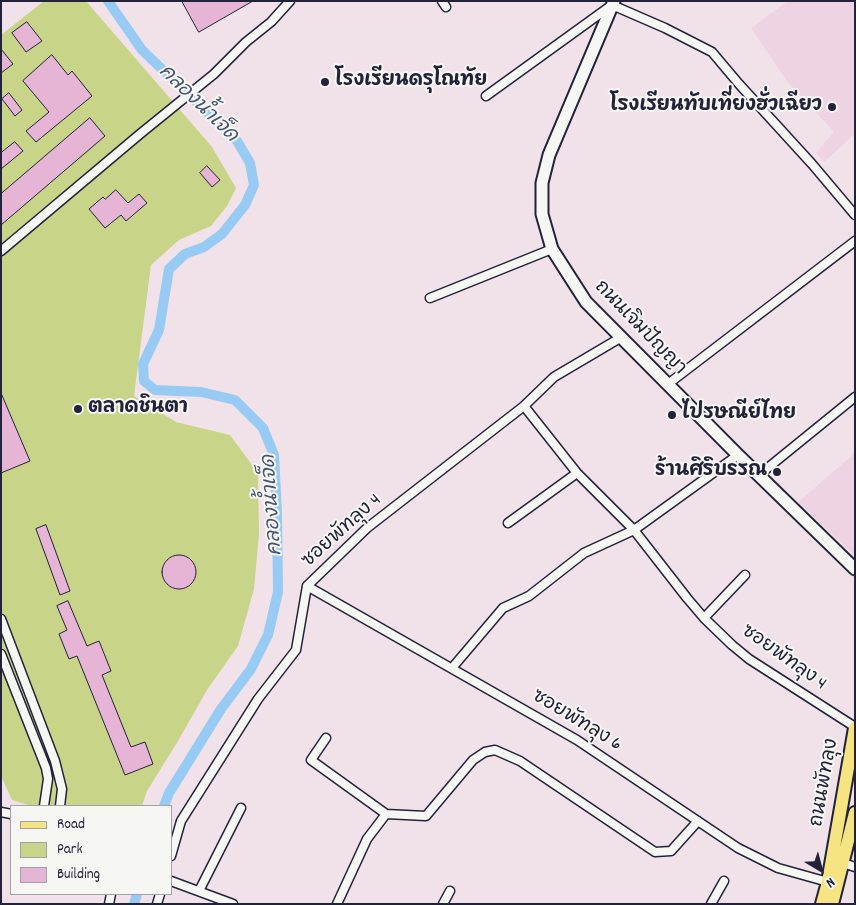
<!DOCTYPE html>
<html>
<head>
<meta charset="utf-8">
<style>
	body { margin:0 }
	#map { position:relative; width:856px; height:905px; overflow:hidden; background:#f1e2e9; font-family:Dekko,sans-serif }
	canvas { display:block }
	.frame { position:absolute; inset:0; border:2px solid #22223b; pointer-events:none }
	.legend { position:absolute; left:10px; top:805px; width:162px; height:90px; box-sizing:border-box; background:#f6f6f2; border:1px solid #a1a1a9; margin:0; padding:6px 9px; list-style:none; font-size:15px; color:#22223b }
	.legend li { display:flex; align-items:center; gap:10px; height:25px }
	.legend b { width:25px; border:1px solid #a1a1a9 }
	.north { position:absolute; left:796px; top:845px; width:50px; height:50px; -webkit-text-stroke:4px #f6f6f2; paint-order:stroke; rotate:143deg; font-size:14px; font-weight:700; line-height:20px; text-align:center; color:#22223b }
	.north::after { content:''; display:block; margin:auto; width:18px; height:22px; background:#22223b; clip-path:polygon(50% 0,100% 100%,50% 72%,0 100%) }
</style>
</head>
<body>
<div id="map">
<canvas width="856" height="905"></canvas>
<div class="frame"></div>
<ul class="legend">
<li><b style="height:6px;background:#f6e381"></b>Road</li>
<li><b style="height:14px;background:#c8d589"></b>Park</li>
<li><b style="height:14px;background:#e6b5d5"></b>Building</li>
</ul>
<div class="north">N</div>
</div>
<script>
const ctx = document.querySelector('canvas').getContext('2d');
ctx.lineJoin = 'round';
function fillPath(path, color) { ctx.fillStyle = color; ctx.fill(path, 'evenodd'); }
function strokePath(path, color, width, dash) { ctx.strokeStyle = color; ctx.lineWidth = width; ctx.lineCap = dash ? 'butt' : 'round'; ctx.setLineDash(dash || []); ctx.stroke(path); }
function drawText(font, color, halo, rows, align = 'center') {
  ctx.font = font + ' Dekko,"Playpen Sans Thai",sans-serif'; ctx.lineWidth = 4; ctx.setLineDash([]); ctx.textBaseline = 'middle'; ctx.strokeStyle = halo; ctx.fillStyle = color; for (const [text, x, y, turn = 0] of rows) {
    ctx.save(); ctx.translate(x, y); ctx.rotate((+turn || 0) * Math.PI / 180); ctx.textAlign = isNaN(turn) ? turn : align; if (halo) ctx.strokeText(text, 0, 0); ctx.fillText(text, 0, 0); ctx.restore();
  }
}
const built = new Path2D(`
	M788,1H855V134L824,162L816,153L834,132L786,80L751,28Z
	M855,453V556L798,502Z`);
const green = new Path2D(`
	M44,1H86L212,147L236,188L227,206L211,226L179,240L151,265L134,396L176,422L230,435L258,473L259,534L254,589L238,646L207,690L178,741L147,791L142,806H31L12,800L1,776V35Z`);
const canal = new Path2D(`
	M108,1L142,50L237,141L250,163L254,185L245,205L222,234L204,247L185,254L169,269L159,330L143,364L144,381L155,390L201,392L235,400L263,428L274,455L277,513L278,592L268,635L251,669L221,709L169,793L164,806
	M134,904L137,894`);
const building = new Path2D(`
	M182,1H253L199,32Z
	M27,22L42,41L26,52L12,33Z
	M1,49L13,64L1,73Z
	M52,55L68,75L72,71L92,96L36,142L26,131L49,112L23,81Z
	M9,93L22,110L15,116L2,99Z
	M90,118L105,136L1,225V194Z
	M15,142L23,151L1,169V153Z
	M207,166L220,180L212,187L200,173Z
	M116,190L128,203L139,194L147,203L126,221L121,215L105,228L89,209L103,197L105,199Z
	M1,393L30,461L1,473Z
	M46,525L70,591L60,595L36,529Z
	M162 572a17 17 0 1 1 34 0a17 17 0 1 1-34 0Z
	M68,601L87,646L99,641L111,671L102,675L131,747L145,742L153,764L125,775L77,656L69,659L59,634L67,630L57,606Z`);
const street = new Path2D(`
	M442,1L446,7
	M486,96L612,5L665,28L712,52L739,84L812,164L855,215
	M1,251L140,134L214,74L246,42L271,22L290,1
	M430,298L552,249
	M668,384L855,241
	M524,406L577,473L634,530L687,598L704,618L732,645L749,659L855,727
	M759,475L855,397
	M508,523L577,473
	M307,586L577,740L738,848L778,868L828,882
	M704,618L745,575
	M1,619L55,761L62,789L60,806
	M1,654L46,768L48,779L44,806
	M452,668L503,608L529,596L584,553L634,530L738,455
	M326,738L311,760L386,814
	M1,812L11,814
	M171,856L181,821L258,699L296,650L307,586L367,528L524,406L554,377L620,338
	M843,863L855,867
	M171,881L233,904
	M199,891L241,808
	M109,904L111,894
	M157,904L160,894
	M337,904L367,839L386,814L426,816L473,760L485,752L495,750L520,761L655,852L671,851L698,821
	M443,904L450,891
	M711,904L724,881`);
const secondary = new Path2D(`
	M614,1L549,155L542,183V214L552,249L586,302L738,455L855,569`);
const primary = new Path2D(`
	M822,904L828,882L855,728
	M832,904L855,813`);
const markers = [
	[325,82,5,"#22223b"],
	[832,107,5,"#22223b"],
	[78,409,5,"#22223b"],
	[672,415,5,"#22223b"],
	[777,472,5,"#22223b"]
];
const poiNames = [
	["โรงเรียนดรุโณทัย",335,82],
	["โรงเรียนทับเที่ยงฮั่วเฉียว",822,107,"right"],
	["ตลาดชินตา",88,409],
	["ไปรษณีย์ไทย",682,415],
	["ร้านศิริบรรณ",767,472,"right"]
];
const streetNames = [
	["ถนนเจิมปัญญา",639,329,46],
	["ซอยพัทลุง 4",343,532,-42],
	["ซอยพัทลุง 4",783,659,35],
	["ซอยพัทลุง 6",576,722,31],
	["ถนนพัทลุง",826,783,-80]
];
const waterNames = [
	["คลองน้ำเจ็ด",197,105,44],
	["คลองน้ำเจ็ด",274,505,-94]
];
fillPath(built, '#eed4e3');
fillPath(green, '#c8d589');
strokePath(canal, '#97cbf4', 10);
fillPath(building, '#e6b5d5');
strokePath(building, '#22223b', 1);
strokePath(street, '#22223b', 11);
strokePath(secondary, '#22223b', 15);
strokePath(primary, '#22223b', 16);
strokePath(street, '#f6f6f2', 8);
strokePath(secondary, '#f6f6f2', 11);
strokePath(primary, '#f6e381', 12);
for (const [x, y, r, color] of markers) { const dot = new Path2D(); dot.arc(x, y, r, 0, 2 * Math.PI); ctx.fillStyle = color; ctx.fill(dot); strokePath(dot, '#f6f6f2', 2); }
drawText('bold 19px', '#22223b', '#f6f6f2', poiNames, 'left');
drawText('19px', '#22223b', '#f6f6f2', streetNames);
drawText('italic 20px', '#455572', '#f6f6f2', waterNames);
</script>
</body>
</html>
